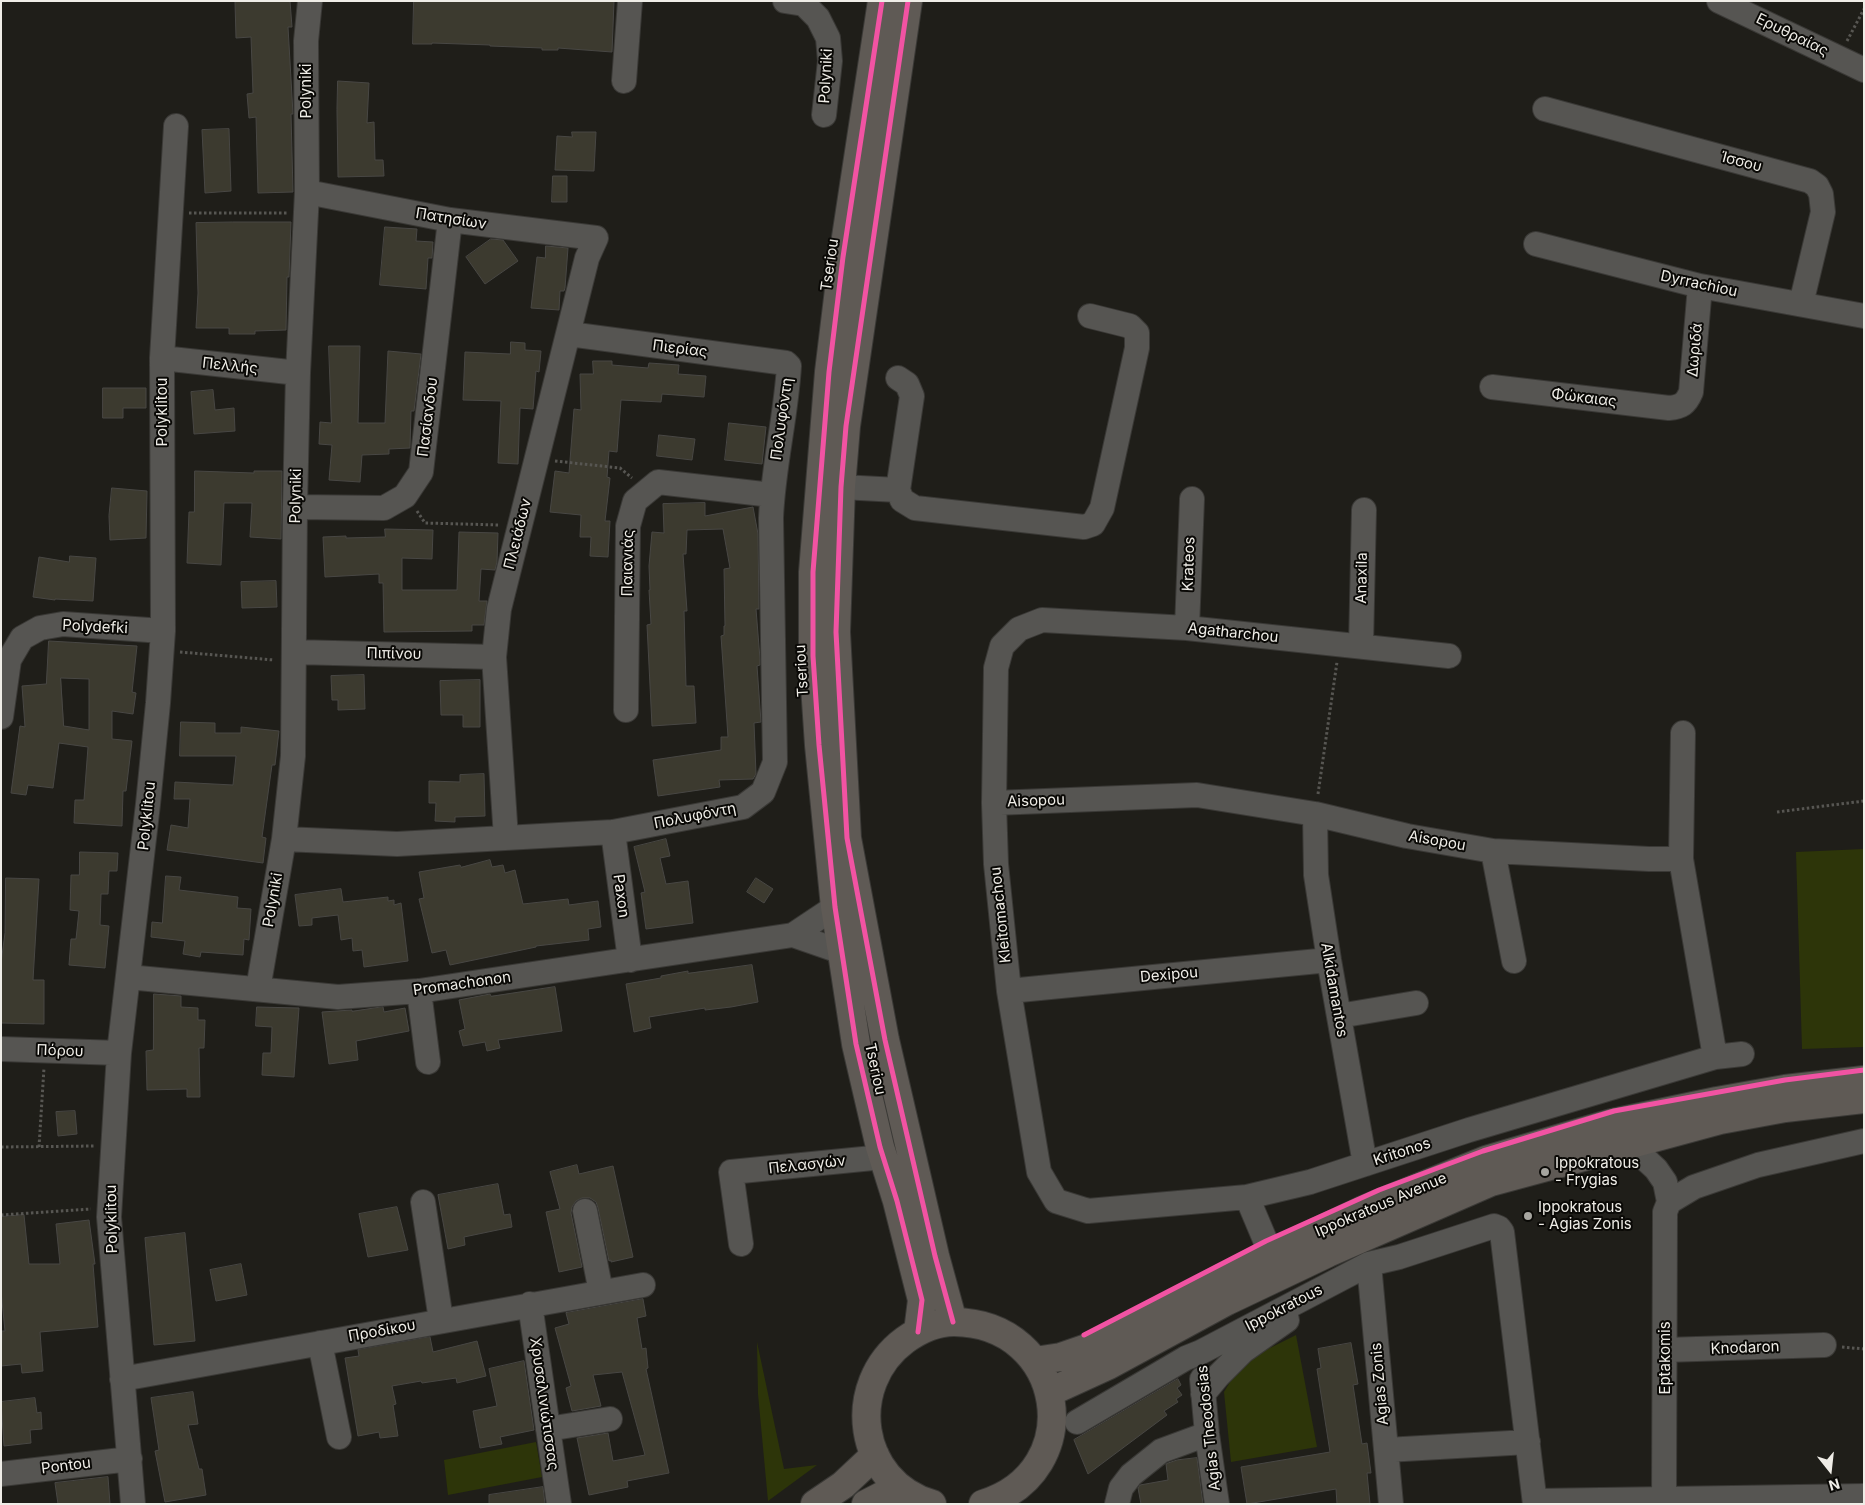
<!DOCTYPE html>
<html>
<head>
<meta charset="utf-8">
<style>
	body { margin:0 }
	#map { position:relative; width:1865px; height:1505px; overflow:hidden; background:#1f1e19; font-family:Inter,sans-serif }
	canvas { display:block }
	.frame { position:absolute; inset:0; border:2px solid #efede7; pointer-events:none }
	.north { position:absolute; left:1805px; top:1445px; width:50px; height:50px; -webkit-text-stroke:4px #0a0906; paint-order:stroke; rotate:164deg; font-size:14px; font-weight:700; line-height:20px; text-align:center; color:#efede7 }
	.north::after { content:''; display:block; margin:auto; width:18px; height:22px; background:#efede7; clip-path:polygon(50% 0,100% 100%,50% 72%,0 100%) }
</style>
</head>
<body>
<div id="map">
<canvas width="1865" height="1505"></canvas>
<div class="frame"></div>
<div class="north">N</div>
</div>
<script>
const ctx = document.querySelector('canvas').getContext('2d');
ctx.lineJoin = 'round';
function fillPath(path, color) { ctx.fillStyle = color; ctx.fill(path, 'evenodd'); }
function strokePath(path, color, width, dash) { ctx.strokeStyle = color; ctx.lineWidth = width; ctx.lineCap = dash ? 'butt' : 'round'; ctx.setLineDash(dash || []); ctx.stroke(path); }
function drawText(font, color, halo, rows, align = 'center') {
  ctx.font = font + ' Inter,sans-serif'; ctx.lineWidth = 4; ctx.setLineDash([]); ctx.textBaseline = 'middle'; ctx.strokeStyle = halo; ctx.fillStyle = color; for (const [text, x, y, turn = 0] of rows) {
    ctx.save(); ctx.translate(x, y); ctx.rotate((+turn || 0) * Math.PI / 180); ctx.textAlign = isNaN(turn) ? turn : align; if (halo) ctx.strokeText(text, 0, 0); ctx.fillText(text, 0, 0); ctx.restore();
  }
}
const green = new Path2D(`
	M1864,849V1047L1802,1049L1796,852Z
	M1296,1335L1317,1447L1231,1462L1224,1392L1242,1362Z
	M757,1342L784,1469L817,1465L768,1501L758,1394Z
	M536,1442L542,1477L448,1495L444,1460Z`);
const building = new Path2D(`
	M255,1H290L292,27H288L293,114H291L293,192L258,193L256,117L249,118L247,94L253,93L251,37L236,38L235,2Z
	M414,1H614L612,52L558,48V50H542V48L490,46V45L432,43V44H413Z
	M338,81L369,83L367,123L374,122L375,160H383L384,176L338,177L337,110Z
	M229,129L231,191L205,193L202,130Z
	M572,132H596L594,171L555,170L557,136L572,137Z
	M553,176H567V202H552Z
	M233,222H291L289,277H287L286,330L255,331V334H229V328H196L198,293L196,223Z
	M385,227L417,229L416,241L433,242L432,258H428L426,289L380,285Z
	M491,239L503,240L518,261L485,284L466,257Z
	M546,246L568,248L565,288L564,291H560L559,310L531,308L537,257L545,258Z
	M511,342L525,343V350L541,351L539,372L536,371L533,409L520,408L518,464L498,463L501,401L463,400L465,352L510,354Z
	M329,346H360L358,423H385L388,351L421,354L414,411H411L410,448L389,449V454L362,455L360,482L329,480L332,445L319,444L320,422L331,423Z
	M593,361H612V365L648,368L649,363L679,365L678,374L706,376L704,397L662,394L661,402L621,400L617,452L609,451L607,477L610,478L605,521H610L608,557L590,556L591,537H580L581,515L550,512L555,471L569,473L574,409L581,410L580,374H593Z
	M103,388H146V408H123V418H103Z
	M213,390L215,410L234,408L235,431L194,434L191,392Z
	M729,423L766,427L762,464L725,460Z
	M659,435L695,439L692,460L657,456Z
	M195,471L254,473V471H282L281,539L250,537L252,503H224L221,565L187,563L189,512H194Z
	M112,488L147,491L146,538L110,540L109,516Z
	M705,503V516L753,507L758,534L759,609H756L760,659V665L757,666L761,722L754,723L756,774L753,779L719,780L720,787L658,796L653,760L721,750V737H728L721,636L724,635V626H725L724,569L730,568L723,529L687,530L686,554H683L687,611H684L686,686H694L696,723L652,726L647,625L651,624L649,590H650L649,566L652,532L664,533L663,504Z
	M385,529L433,530L432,559L402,558V590H457L459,532L498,533L497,562L495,570L481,569L479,601H487L484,625H472V631L384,632L383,583H379V574L325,577L323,537L346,536V538L385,537Z
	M70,556L96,558L93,601L55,599V600L33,597L39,557L69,562Z
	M276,581L277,607L242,608L241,582Z
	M49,641L137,646L132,692L136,693L133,714L112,711V739L132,741L126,791H123L122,826L74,823L75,800H84L88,747L59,743L53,788L28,785L26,795L11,793L20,726L25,727L22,686L46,684ZM61,678L89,679V730L64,726Z
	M364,675L365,709L338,710V700H332L331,676Z
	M480,680V727H463V715H441L440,681Z
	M181,722L215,723V733H241V727L279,731L275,765H272L262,837L266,838L263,863L167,850L171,825L188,828L190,799H174L175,782L233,785L236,756H180Z
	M484,774L485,816L455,817V822L435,821L436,803H429V781L460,782V775Z
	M666,839L670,856L660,858L666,884L688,881L693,923L646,929L641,893L645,892L634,847Z
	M80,852L118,853L117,871H109L108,894H101L100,925L109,926L105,968L69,965L71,939H76L79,911L70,910L71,875H79Z
	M490,860L492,867L503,865L505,873L515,870L523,904L568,899L569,905L598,901L601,927L588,929L589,940L536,946V947L450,965L446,950L432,953L419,899L424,898L419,872L460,865L461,867Z
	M166,876L181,877L179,890L238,897L237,908L251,909L249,940L244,939L243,955L201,952L200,957L183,954L185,941L151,937L152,922L162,923Z
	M6,878L39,879L33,980H44V1024L1,1023V963L5,933Z
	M756,878L773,889L764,903L747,892Z
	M341,889L343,902L388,897V901L394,900V905L401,903L408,961L364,967L362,950L353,951L352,938L341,940L338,915L312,918V925L299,926L295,895Z
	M752,965L758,1002L731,1007L705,1010V1008L649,1017L651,1028L634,1032L626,984L661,978V976L688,971V973Z
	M555,987L562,1031L498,1040L500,1048L487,1051L485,1042L463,1046L459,1031L465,1029L459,1000L490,994L491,996Z
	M154,994L181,996V1007L198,1008V1020H205L204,1048H199L200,1097H187V1089L147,1090L146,1051L153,1050Z
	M257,1007L299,1008L294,1077L262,1075L263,1053H271L272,1027L256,1026Z
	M383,1007L384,1012L405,1008L409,1031L356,1041L358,1060L329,1064L322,1012L352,1010V1011Z
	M75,1111L77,1134L58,1136L56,1112Z
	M577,1165L579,1174L613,1166L633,1257L611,1262V1260L609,1261L598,1208L596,1202L590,1198H582L576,1201L572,1207L571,1213L582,1267L559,1272L546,1212L560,1209L550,1172Z
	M498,1184L504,1215L510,1214L512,1227L464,1237L465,1245L448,1249L438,1195Z
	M397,1207L408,1250L368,1257L359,1214Z
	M24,1215L29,1264H60L56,1224L89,1220L95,1264H93L98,1327L40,1332L43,1371L22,1373L21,1364L1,1366L2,1331H5L1,1291V1217Z
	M185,1233L195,1341L154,1345L145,1238Z
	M241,1264L247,1295L216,1301L210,1270Z
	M643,1299L646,1316L637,1318L642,1349L646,1348L648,1368L646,1369L669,1473L627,1481L628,1487L589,1495L577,1438L608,1433L613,1461L645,1455L622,1372L593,1375L601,1406L572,1411L566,1388L571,1386L555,1328L569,1324L566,1313Z
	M430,1337L433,1352L477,1341L486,1376L457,1383L456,1378L422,1383L421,1381L392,1386L396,1404L393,1405L398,1436L380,1438L379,1432L358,1436L345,1358L359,1356L358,1350Z
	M1351,1343L1358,1384L1353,1385L1362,1444L1367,1443L1371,1473H1367L1370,1504H1337L1336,1489L1247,1504L1241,1467L1330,1452L1317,1369L1321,1368L1318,1349Z
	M524,1361L534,1430L500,1437L502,1444L480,1448L473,1411L497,1406L489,1369Z
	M1178,1379L1181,1385L1177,1388L1182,1395L1176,1399L1178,1402L1164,1411L1167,1415L1088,1474L1074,1440Z
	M193,1392L198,1424L188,1425L199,1469H202L206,1495L165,1502L155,1451L159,1450L151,1398Z
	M35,1398L37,1413L41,1412L42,1429L30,1430L31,1443L4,1446L1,1402Z
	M1197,1458L1203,1504H1141L1138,1488L1140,1485L1168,1480L1166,1464L1168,1463L1177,1460Z
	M108,1477L110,1504H58L55,1483Z
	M543,1487L545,1504H489V1495Z`);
const path = new Path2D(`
	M1847,41L1864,9
	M189,213H288
	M555,461L620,468L632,478
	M417,511L425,523L499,525
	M180,652L274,660
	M1318,794L1337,662
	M1777,812L1864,801
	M1,1147L95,1146
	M39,1147L44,1068
	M1,1215L91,1209
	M1842,1347L1864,1349`);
const minor = new Path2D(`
	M785,1L804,4L818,18L828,38L830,61L824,115
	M1719,1L1864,70
	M624,81L630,1
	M1545,109L1810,181L1817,186L1821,194L1823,212L1801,304
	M307,192L450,220L596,238L587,258L499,609L494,657L506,838
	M1536,244L1700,286L1864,316
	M162,358L298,373
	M898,378L907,384L912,396L898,490L902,500L915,508L1084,527L1093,524L1102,508L1137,348V333L1130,326L1090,316
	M1492,387L1669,408C1681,407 1686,404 1691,392L1700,286
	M841,487L898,490
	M295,507L384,508L405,496L421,472L450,220
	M1187,628L1192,499
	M1361,646L1364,510
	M294,652L494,657
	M1449,656L1187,628L1042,620L1019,629L1002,646L996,668L994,803L996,864L1009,991L1039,1172L1056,1201L1088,1211L1247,1197L1310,1182L1469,1130L1715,1057L1742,1054
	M626,710L628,526L635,501L658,482L772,495
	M1,717L9,660L22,638L40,628L63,624L163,631
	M994,803L1197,795L1315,814L1407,836L1493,851L1649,859H1681L1715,1057
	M1315,814L1316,875L1329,960L1365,1164
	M613,832L630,960
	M284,839L397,844L613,832L743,807L763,792L775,762L771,518C773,467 786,417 789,366L786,363L569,334
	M1493,851L1514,961
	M1681,859L1683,733
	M793,935L842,952
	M128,977L338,997L419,991L793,935L835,907
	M258,989L284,839L293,756L295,507L298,373L307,192L306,41L310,1
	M419,991L428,1062
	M1009,991L1329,960
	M1339,1016L1416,1003
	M1,1049L119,1053
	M1629,1144L1656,1169L1665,1182L1669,1202
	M1247,1197L1271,1254
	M423,1202L441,1320
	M585,1211L601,1292
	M741,1244L731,1172L883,1157
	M1369,1264L1391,1504
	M530,1304L559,1504
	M320,1343L339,1437
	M1665,1350L1824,1345
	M122,1379L643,1285
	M1202,1379L1207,1434L1217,1504
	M1203,1394L1218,1376L1243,1351L1287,1320
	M1077,1422L1186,1358L1201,1352L1369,1264L1399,1257L1494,1226L1499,1228L1502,1232L1535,1504
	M548,1429L610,1419
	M1386,1450L1528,1442
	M1,1474L130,1459
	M1535,1501L1864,1496
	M133,1504L109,1217L119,1053L148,804L158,703L163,631L162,358L176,126
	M1117,1504L1121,1488L1131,1475L1161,1451L1207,1434
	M1664,1504L1665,1212L1669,1202L1694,1187L1758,1165L1864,1141`);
const major = new Path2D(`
	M882,1L843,257L829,372L813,572V656L819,745L835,907L856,1044L880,1147L897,1201L922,1300L918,1332
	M908,1L846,426L841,487L836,632L847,838L885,1040L935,1256L953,1322
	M1035,1361L1061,1357L1090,1347L1162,1312L1271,1254L1361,1211L1486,1160L1612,1123L1717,1101L1785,1089L1864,1080
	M1050,1392L1109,1365L1227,1301L1328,1253L1491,1182L1720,1120L1785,1108L1864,1099
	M815,1504L843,1485L875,1455
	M866,1504L899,1487
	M932,1504C857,1482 844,1385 905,1340C919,1330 937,1322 954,1322C1066,1323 1090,1471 983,1504`);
const cycleway = new Path2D(`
	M882,1L843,257L829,372L813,572V656L819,745L835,907L856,1044L880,1147L897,1201L922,1300L918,1332
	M908,1L846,426L841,487L836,632L847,838L885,1040L935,1256L953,1322
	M1084,1335L1266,1241L1379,1190L1483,1151L1614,1111L1785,1080L1864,1070`);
const markers = [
	[1545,1172,5,"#a6a59f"],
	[1528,1216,5,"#a6a59f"]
];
const streetNames = [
	["Ερυθραίας",1792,35,26],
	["Polyniki",826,76,-87],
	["Polyniki",306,91,-90],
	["Ίσσου",1741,162,15],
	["Πατησίων",451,219,9],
	["Tseriou",830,265,-82],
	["Dyrrachiou",1699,284,12],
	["Πιερίας",680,349,7],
	["Δωριδά",1695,350,-85],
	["Πελλής",230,366,6],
	["Φώκαιας",1584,398,7],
	["Polyklitou",162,412,-90],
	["Πασίανδου",428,417,-83],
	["Πολυφόντη",782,419,-82],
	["Polyniki",296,496,-89],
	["Πλειάδων",518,534,-76],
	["Παιανιάς",628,563,-89],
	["Krateos",1189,564,-88],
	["Anaxila",1362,578,-89],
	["Polydefki",95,627,3],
	["Agatharchou",1233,633,6],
	["Πιπίνου",394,654,1],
	["Tseriou",802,671,-93],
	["Aisopou",1036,801,-2],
	["Polyklitou",147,816,-84],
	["Πολυφόντη",695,816,-11],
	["Aisopou",1437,841,10],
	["Paxon",621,896,82],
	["Polyniki",273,900,-80],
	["Kleitomachou",1001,915,-96],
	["Dexipou",1169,975,-5],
	["Promachonon",462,984,-8],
	["Alkidamantos",1334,990,80],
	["Πόρου",60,1051,2],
	["Tseriou",875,1069,78],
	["Kritonos",1402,1152,-18],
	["Πελασγών",807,1165,-6],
	["Ippokratous Avenue",1381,1205,-23],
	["Polyklitou",112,1219,-91],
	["Ippokratous",1284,1308,-27],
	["Προδίκου",382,1331,-10],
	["Knodaron",1745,1348,-2],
	["Eptakomis",1665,1358,-90],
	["Agias Zonis",1380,1384,-95],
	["Χρυσαλινιώτισσας",544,1404,82],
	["Agias Theodosias",1209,1428,-96],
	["Pontou",66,1466,-7]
];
const poiNames = [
	["Ippokratous",1555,1163],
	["- Frygias",1555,1180],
	["Ippokratous",1538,1207],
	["- Agias Zonis",1538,1224]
];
fillPath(green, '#2d3509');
fillPath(building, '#3c3a2f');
strokePath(building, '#484744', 1);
strokePath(minor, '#3a3936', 26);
strokePath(major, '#3a3936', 30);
strokePath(path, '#575652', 3, [2.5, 2.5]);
strokePath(minor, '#565552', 24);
strokePath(major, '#5f5a55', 28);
strokePath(cycleway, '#f153a3', 5);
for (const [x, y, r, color] of markers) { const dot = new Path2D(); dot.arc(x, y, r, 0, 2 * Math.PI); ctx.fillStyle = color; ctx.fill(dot); strokePath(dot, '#0a0906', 2); }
drawText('15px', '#efede7', '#0a0906', streetNames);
drawText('15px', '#efede7', '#0a0906', poiNames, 'left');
</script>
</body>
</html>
